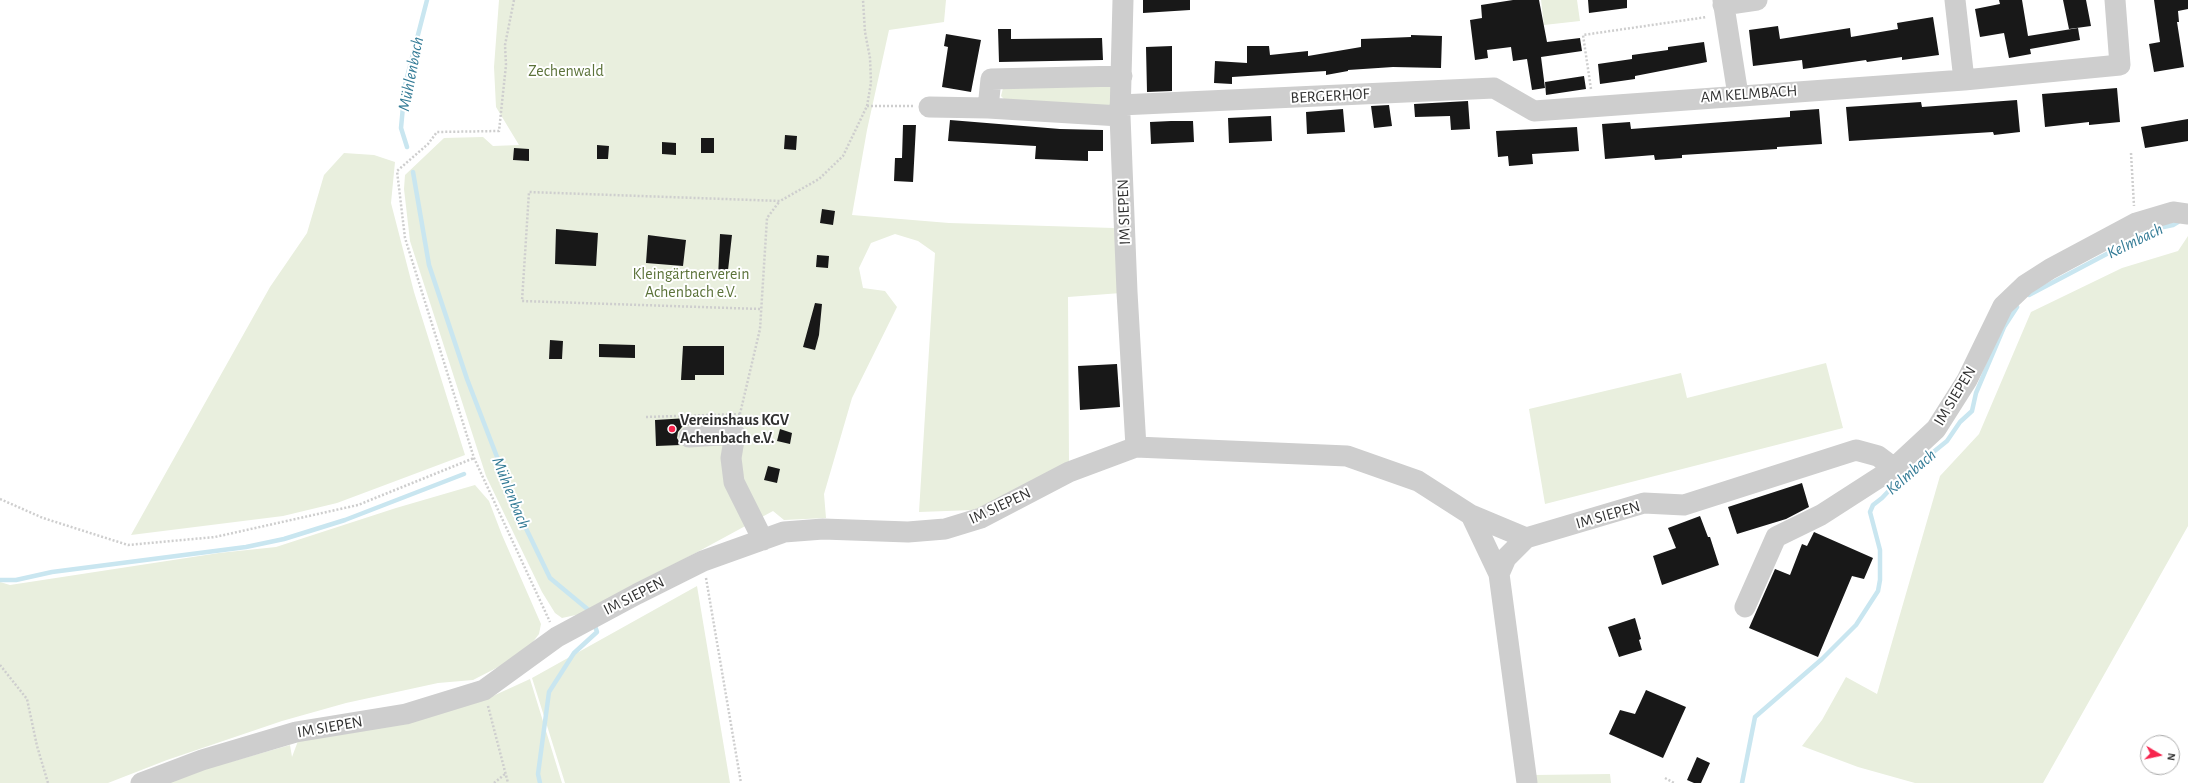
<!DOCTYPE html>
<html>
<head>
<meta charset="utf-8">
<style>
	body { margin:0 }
	#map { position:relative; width:2188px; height:783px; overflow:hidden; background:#fff; font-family:"Alegreya Sans",sans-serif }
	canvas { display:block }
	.north { position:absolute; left:2140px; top:735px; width:40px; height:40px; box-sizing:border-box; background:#fff; border:1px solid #adadad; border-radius:50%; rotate:99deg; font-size:11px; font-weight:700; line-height:16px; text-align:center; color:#313131 }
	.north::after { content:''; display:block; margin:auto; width:14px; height:18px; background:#f7244d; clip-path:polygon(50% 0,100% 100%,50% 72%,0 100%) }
</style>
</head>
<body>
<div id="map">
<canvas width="2188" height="783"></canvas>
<div class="north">N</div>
</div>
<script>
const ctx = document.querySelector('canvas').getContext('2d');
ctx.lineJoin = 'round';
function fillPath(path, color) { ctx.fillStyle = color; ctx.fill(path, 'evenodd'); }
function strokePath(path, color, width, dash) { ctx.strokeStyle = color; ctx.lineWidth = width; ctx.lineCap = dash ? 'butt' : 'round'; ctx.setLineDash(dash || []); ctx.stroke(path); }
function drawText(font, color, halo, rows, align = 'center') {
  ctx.font = font + ' "Alegreya Sans",sans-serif'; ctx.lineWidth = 4; ctx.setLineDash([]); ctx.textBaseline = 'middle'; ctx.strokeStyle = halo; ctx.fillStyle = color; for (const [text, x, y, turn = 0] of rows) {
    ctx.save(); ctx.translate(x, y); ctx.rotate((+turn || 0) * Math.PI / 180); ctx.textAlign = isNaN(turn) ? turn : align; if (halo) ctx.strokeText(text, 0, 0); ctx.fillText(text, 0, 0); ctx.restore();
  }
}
const green = new Path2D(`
	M499,0H946L944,22L889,30L867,130L852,215L949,223L1114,228L1121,293L1068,297L1069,463L974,510L919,512L935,253L918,241L895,234L871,243L859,268L863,288L885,291L897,307L852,398L824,494L826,518L784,520L773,511L585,613L562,618L555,613L542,592L486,476L410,241L404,189L405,175L444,138L483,137L493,146L519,145L496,107L494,67Z
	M1541,0H1577L1580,21L1544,25Z
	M1110,84L1114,90L1111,104L1104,108L1007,102L1001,96L1003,88Z
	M344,153L374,155L395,162L391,203L414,292L465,455L337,503L283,516L131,535L270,287L307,233L324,175Z
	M2188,236V526L2043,783H1915L1858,767L1802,746L1822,720L1846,677L1877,694L1940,476L1979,434L2031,312L2122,268L2178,251Z
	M1826,363L1843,428L1545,504L1529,409L1681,373L1687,398Z
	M475,485L489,501L502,535L541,624L539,634L529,647L508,662L473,680L438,683L346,703L282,721L167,760L108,783H0V582L10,585L219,553L276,547L396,508Z
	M697,586L730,783H565L532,678Z
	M530,679L562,783H156L290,745L292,757L298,741L482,701Z
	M1610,774L1611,783H1536L1534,775Z`);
const stream = new Path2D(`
	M407,147L401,128L405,85L427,0
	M413,172L429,265L467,379L519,514L550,578L591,612
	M2029,295L2154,229L2173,225L2178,222
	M0,580H16L52,572L246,547L284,539L345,520L464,474
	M540,783L538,774L549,692L574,653L597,632L594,623
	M1742,783L1755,717L1822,659L1856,625L1878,591L1880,580V550L1870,512L1873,505L1882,498L1900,479L1947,441L1960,422L1972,411L1976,393L2004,327L2017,307`);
const building = new Path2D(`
	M1143,0H1190V10L1143,13Z
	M1513,0H1539L1547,42L1580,38L1582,51L1541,57L1545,88L1532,90L1527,59L1513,61L1511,47L1487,50L1488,58L1475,60L1470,20L1482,18L1481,5Z
	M1588,0H1627V8L1589,13Z
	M1999,0H2022L2028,36L2078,28L2080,40L2030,49L2031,54L2009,58L2004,33L1980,37L1975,9L2000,4Z
	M2063,0H2086L2091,26L2069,29Z
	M2154,0H2188V9L2178,11L2179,22H2177L2184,67L2154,72L2149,44L2160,42Z
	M1933,17L1939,55L1902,60V57L1867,62L1866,60L1803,69L1802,60L1753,66L1749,30L1778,26L1780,39L1850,28L1851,37L1898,29L1897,23Z
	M998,29H1011V39L1102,38L1103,60L999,62Z
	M946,34L981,40L971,92L942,87L948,47L944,46Z
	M1411,35L1442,36L1441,68L1393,67L1348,70V71L1326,75V71L1232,77V84L1214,83L1215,61L1247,63V46H1269L1270,55L1308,51V56L1361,47V39L1411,37Z
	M1704,42L1707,62L1635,76V79L1600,84L1598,64L1632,59V55L1668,50V47Z
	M1172,46V91L1147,92L1146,47Z
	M1584,76L1586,89L1546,95L1545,82Z
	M2117,88L2120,122L2089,125V122L2045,127L2042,94Z
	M2017,100L2020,132L1994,135L1993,132L1849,141L1846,107L1921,102L1922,107Z
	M1468,101L1470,129L1451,130L1450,116L1415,117L1414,104Z
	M1389,105L1392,126L1374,128L1371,106Z
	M1343,109L1345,132L1307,134L1306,112Z
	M1819,109L1822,144L1777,147V149L1682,155V158L1655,160L1654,155L1605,159L1602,124L1630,122L1631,129L1790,117V111Z
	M1271,116L1272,141L1229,143L1228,118Z
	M2188,119V141L2145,148L2141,127Z
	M950,120L1060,129L1103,130V151H1088V161L1035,159L1036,146L948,141Z
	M1171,121H1193L1194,142L1151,144L1150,122Z
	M903,125H916L913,182L894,181L895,158H902Z
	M1577,127L1579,151L1532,154L1533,164L1509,166L1508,156L1498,157L1496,131Z
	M785,135L797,136L796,150L784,149Z
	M701,138H714V153H701Z
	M662,142L676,143V155L662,154Z
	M597,145L609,146L608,159H597Z
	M514,148L529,149V161L513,160Z
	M822,209L835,211L833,225L820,223Z
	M556,229L598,233L596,266L555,264Z
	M720,234L732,235L727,279L718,278Z
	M648,235L686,240L683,266L646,263Z
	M817,255L829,256L828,268L816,267Z
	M815,303L822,304L819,335L815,350L803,347Z
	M550,340L563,341L562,359H549Z
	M599,344L635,345V358L599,357Z
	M683,346H724V375H695V380H681Z
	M1117,364L1120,407L1080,410L1078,366Z
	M688,418L689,425L682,427L678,432L677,438L681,445L656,446L655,420Z
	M780,429L792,433L790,444L777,441Z
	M768,466L780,469L777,483L764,480Z
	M1802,483L1809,507L1786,519L1737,534L1728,507Z
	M1700,516L1708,537H1710L1719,565L1662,585L1653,556L1676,548L1668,528Z
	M1814,532L1873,558L1864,579L1852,576L1818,657L1749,628L1775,569L1790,575L1802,544L1807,546Z
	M1635,618L1641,639L1639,640L1642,650L1619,657L1608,627Z
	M1646,690L1686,707L1663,758L1609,734L1620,710L1635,714Z
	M1697,757L1710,763L1701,783H1694L1687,780Z`);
const path = new Path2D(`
	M514,0L505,45L506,65L499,131L437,132L428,144L397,171L405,238L474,458L550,622
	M1591,89L1583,35L1707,17
	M867,106H913
	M2131,153L2134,206
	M760,309L522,301L529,192L780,201L819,179L843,156L867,106L871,83L870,58L865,32L863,0
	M646,417L740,414
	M739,418L760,329L767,218L779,202
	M0,499L43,518L128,545L215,537L358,505L474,458
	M706,578L741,783
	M0,665L27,699L37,746L48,783
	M488,706L508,783
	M1665,778L1674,783
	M494,783L505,774`);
const minor = new Path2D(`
	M1123,0L1120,116L1127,292L1136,447
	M1723,0L1738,95
	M1955,0L1964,80
	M1723,5L1757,0
	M1120,105L1494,88L1534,111L1964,80L2120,65L2115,0
	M929,107L988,108L1120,116
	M988,108L991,79L1122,76
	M689,437L735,434L731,458L734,482L763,540
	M1471,515L1499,574L1527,783
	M1499,574L1506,558L1526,538L1644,503L1684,505L1856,450L1878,456L1894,468L1936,429L1967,380L2003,306L2025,285L2050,269L2136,223L2173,212L2188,214
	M1745,607L1776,537L1821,515L1894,468
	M141,783L202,760L296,732L406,714L484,690L557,637L637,594L703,561L784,532L823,529L908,532L945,529L981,518L1069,472L1136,447L1347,456L1418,481L1471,515L1526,538`);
const markers = [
	[672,429,4,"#f7244d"]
];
const parkNames = [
	["Zechenwald",566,71],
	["Kleingärtnerverein",691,274],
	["Achenbach e.V.",691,292]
];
const streetNames = [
	["AM KELMBACH",1749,94,-4],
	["BERGERHOF",1330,96,-3],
	["IM SIEPEN",1124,212,-92],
	["IM SIEPEN",1955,396,-59],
	["IM SIEPEN",1000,506,-25],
	["IM SIEPEN",1608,515,-16],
	["IM SIEPEN",634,596,-27],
	["IM SIEPEN",330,727,-10]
];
const poiNames = [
	["Vereinshaus KGV",680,420],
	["Achenbach e.V.",680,438]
];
const waterNames = [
	["Mühlenbach",411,74,-79],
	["Kelmbach",2135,241,-26],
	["Kelmbach",1911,472,-41],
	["Mühlenbach",511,493,68]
];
fillPath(green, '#e9efde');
strokePath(stream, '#c9e6f0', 4.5);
fillPath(building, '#181818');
strokePath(path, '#cecece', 2.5, [2, 2]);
strokePath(minor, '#cecece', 21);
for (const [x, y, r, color] of markers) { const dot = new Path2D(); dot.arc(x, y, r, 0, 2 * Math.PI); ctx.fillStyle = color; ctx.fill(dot); strokePath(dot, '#fff', 1.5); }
drawText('16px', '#5b7239', '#fff', parkNames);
drawText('16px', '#313131', '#fff', streetNames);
drawText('bold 16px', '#313131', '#fff', poiNames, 'left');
drawText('italic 17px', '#337b96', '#fff', waterNames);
</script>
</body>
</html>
